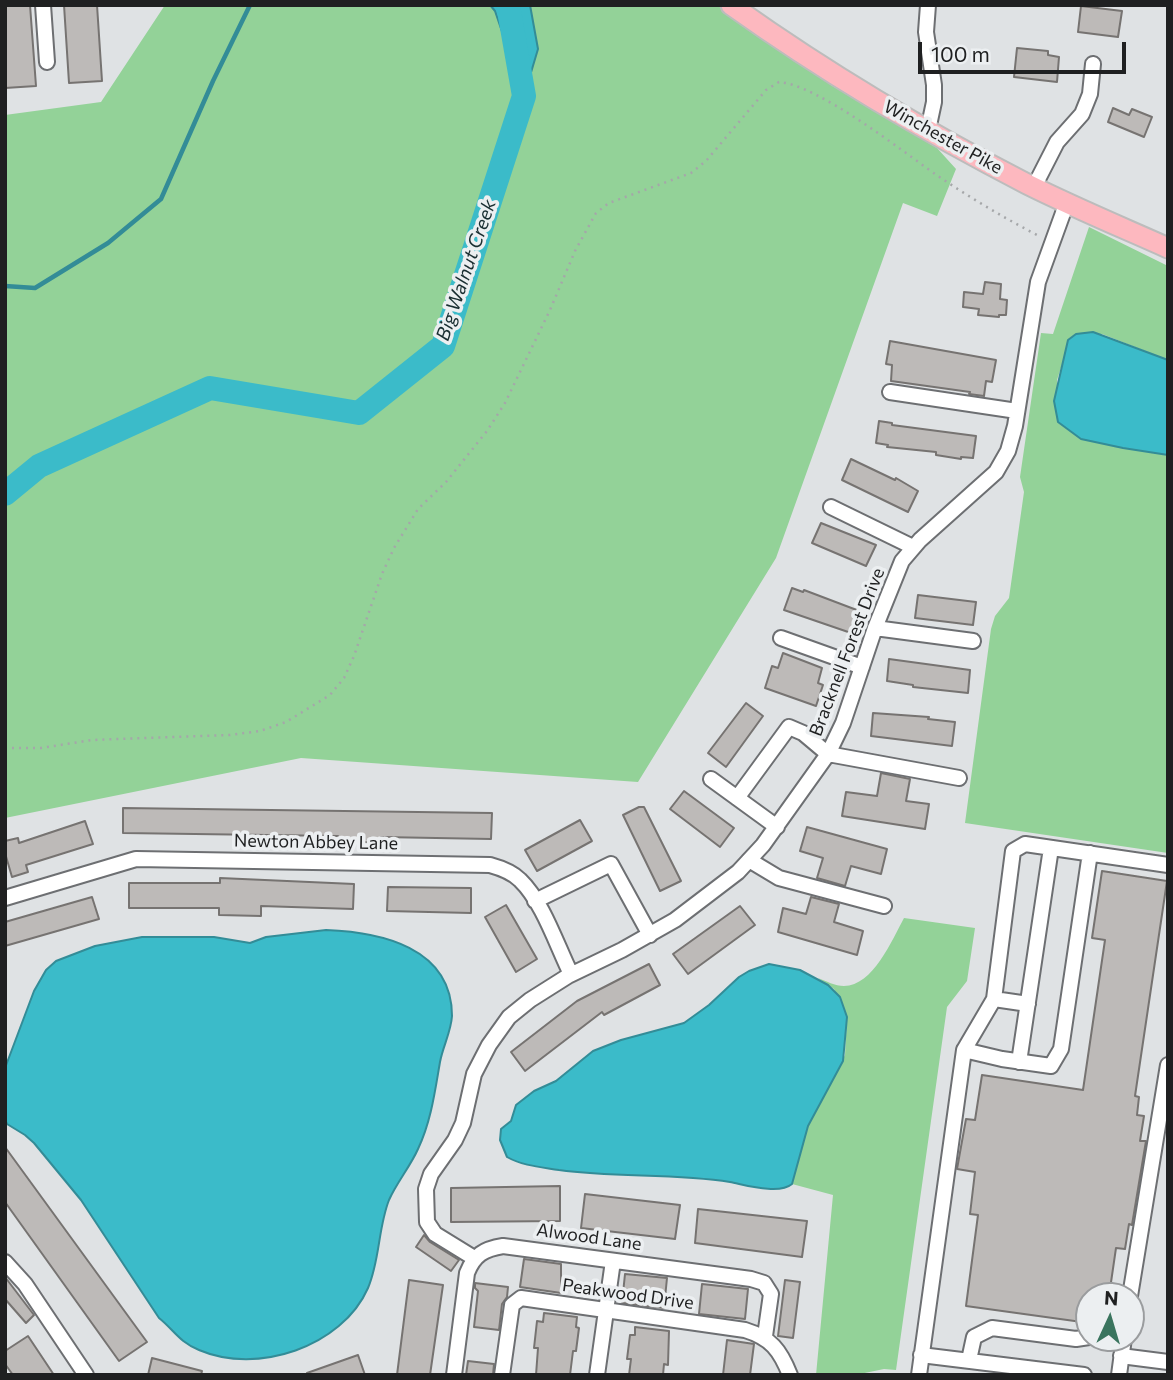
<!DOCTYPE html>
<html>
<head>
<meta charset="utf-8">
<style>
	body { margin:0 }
	#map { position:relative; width:1173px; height:1380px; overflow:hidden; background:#dfe2e4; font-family:Commissioner,sans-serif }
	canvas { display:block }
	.frame { position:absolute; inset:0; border:7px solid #1f2021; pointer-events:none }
	.north { position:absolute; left:1075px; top:1282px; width:70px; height:70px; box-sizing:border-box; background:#eceff1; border:2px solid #9a9c9e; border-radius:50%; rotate:4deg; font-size:19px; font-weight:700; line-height:28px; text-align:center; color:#1f2021 }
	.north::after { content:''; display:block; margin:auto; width:24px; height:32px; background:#3a745e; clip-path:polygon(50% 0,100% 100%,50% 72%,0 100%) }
	.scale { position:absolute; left:918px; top:42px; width:208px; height:32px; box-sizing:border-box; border:4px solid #1f2021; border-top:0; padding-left:9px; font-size:21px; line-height:24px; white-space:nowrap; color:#1f2021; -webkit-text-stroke:5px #eceff1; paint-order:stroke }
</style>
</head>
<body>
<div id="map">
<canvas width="1173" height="1380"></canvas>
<div class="frame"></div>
<div class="north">N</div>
<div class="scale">100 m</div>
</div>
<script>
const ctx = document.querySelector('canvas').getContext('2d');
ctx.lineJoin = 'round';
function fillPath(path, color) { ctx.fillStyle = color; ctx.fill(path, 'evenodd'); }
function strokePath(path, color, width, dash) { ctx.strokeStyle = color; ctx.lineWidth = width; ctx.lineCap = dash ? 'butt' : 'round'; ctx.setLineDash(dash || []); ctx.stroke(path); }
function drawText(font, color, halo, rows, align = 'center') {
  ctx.font = font + ' Commissioner,sans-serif'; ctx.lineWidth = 7; ctx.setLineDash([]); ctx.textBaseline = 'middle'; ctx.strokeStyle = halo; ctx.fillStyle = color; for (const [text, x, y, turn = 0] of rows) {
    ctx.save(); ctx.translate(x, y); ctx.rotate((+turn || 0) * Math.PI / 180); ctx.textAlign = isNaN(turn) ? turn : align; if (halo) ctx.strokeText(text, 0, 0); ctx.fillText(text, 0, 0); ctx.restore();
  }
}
const green = new Path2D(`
	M165,5H490L495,11L524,95L538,49L530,5H717L831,85L937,148L956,169L937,216L903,203L776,558L638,782L301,758L5,818V115L101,102Z
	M1089,227L1168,266V360L1102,334L1071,337L1057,380L1058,422L1081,439L1123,448L1168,455V853L965,823L991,629L995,616L1009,598L1024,492L1020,477L1041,333L1053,334Z
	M904,918L975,928L967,981L947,1007L896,1370L884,1369L855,1375H816L833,1195L792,1184L808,1126L845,1055L847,1017L834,989L818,978C826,981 835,986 844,986C873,986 892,940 904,918Z`);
const water = new Path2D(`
	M490,5H530L538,49L524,96L495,11Z
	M1093,332L1168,360V455L1123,448L1081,439L1058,422L1054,401L1068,340L1076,334Z
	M326,930C380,932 452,947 452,1016C451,1032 443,1046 440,1062C435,1091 431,1122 418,1149C410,1167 397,1182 389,1200C378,1228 380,1260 368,1288C342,1347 257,1375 199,1350C179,1342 174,1330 159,1318L81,1200L34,1143L25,1135L7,1124L5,1119V1068L34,991L46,970L56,961L95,946L142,937H214L250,943L266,937Z
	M769,964L800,970L828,985L840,997L847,1017L843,1061L808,1126L792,1184C779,1195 746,1185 730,1182C673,1173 616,1178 559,1170C541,1167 523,1166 507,1157L500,1140L501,1129L511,1121L516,1105L534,1091L556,1081L593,1051L621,1040L684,1023L709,1005L739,977L749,971Z`);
const stream = new Path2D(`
	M5,286L35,288L108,243L161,199L213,81L250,5`);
const river = new Path2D(`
	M5,494L39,466L210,388L359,413L443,346L524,96L508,5`);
const building = new Path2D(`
	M5,5H30L36,86L5,88Z
	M64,5H97L102,81L69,83Z
	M1081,6L1122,11L1118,37L1078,32Z
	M1017,48L1048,51V55L1059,57L1057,82L1014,77Z
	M1113,108L1129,115L1132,109L1152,117L1144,137L1108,122Z
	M985,282L1001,284L1000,299L1007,300L1006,315H999V317L978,315L979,309L963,307L964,292L983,294Z
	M890,341L996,360L992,382L986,381L984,396L969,394L970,392L891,381L892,365L886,364Z
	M879,421L892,423V425L976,436L973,458L961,457V459L936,455V452L887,447L888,445L876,443Z
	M851,459L895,480L896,478L918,491L908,512L842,480Z
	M821,523L876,545L866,566L812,543Z
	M792,588L803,592L804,590L862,612L854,634L784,610Z
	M918,595L976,602L973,625L915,618Z
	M783,653L822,668L818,683L823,685L816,706L765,688L772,666L778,668Z
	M889,659L970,670L968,693L913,687V685L887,681Z
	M746,703L763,716L726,767L708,753Z
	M873,713L929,717L928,719L955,722L952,746L871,736Z
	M881,773L910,779L906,801L929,804L925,829L842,816L846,792L877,796Z
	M684,791L734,828L720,847L670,809Z
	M639,807H644L681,881L660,891L623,815Z
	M123,808L492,813L491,839L381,837V842H365L339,841L338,836L123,833Z
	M580,820L592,841L537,871L525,850Z
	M85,821L93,844L26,865L28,872L12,877L5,853V841L18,838L19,843Z
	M807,827L887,849L881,874L851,866L845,886L817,878L823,858L800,851Z
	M1102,871L1167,881L1135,1096L1139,1097L1137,1115L1144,1116L1140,1141H1146L1132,1225L1129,1224L1125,1249L1116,1248L1109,1296H1089V1323L966,1306L978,1215L970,1214L975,1172L957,1169L966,1119L975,1120L982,1075L1083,1090L1105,940L1092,938Z
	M220,878L354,884L353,909L261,906V916L219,915V908H129V883H220Z
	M388,887L471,888V913L387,911Z
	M92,897L99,919L5,946V922Z
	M811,897L839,904L834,922L863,931L857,955L778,932L783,908L806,914Z
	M506,905L537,959L516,972L485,917Z
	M740,906L755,925L688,974L673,954Z
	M649,964L660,985L604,1015L602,1012L525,1071L511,1052L577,1001Z
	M5,1147L147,1342L119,1361L5,1202Z
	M560,1186V1221L451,1222V1188Z
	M585,1194L680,1205L675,1239L581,1228Z
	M698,1209L807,1221L802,1257L695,1243Z
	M424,1235L430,1242L459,1260L451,1271L416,1247Z
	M524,1259L561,1264V1293L520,1287Z
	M625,1274L667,1278L664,1308L622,1303Z
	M5,1277L34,1315L26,1323L5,1299Z
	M409,1280L443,1285L430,1375H397Z
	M785,1280L800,1282L793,1338L778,1336Z
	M475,1283L508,1287L507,1297L502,1304L499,1330L474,1327L478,1291L475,1288Z
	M702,1284L748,1289L745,1319L699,1314Z
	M544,1313L577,1317L576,1327L579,1328L576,1351H573L570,1375H536L538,1348H534L537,1321L543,1322Z
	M635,1327L669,1331L668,1365L664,1364L663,1375H629L631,1359H627L630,1335H635Z
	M28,1336L54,1375H13L5,1364V1351Z
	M727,1340L754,1344L750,1375H723Z
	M358,1355L365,1375H307V1373Z
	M152,1358L202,1371L201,1375H148Z
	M468,1361L494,1364L493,1375H466Z`);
const path = new Path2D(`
	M5,748H41L92,740L230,735L260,731L286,722L330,695L344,678L354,656L382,574L394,548L418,509L446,482L487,431L505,403L550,310L575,251L596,213L609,203L691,173L706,161L766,90L779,82C818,85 901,150 935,174C969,197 1004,218 1041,237`);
const minor = new Path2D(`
	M43,5L47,62
	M928,130L934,102V85L926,32L928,5
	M1034,187L1057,142L1082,114L1090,94L1093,64
	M890,392L1017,411
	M831,507L913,547
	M875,628L973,641
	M781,638L862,667
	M711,779L777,827
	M737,798L789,727L803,733L828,754L959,778
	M749,860L779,878L884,906
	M5,898L136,859L490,865C501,868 512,872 520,880C543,902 557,946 571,974
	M535,901L611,864L650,935
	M994,999L1028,1004
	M964,1050L1002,1059L1051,1066L1061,1049L1090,853
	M1019,1062L1051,848
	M474,1258L435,1234L427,1222L426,1189L431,1174L455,1140L463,1123L474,1074L489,1045L509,1017L530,1000L568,976L622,950L675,920L738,872L763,845L828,754L843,723L875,628L902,561L920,540L996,472L1008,451L1015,426L1038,282L1067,202
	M5,1262L25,1284L86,1375
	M1130,1296L1168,1065
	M921,1355L1084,1375
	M1121,1356L1168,1362
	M969,1360L974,1337L992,1328L1076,1339L1089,1337
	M454,1375L467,1273C474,1255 484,1249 503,1246L751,1279L764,1283L771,1294L765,1336
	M502,1375L512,1305L521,1298L745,1330C771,1338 780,1350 790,1375
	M597,1375L613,1261
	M919,1375L964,1050L994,999L1013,851L1025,844L1168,865
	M1119,1375L1124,1338`);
const major = new Path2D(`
	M731,5C825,72 924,131 1027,184C1073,207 1121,227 1168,248`);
const streetNames = [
	["Winchester Pike",943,137,29],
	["Bracknell Forest Drive",847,652,-69],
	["Newton Abbey Lane",316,842,1],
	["Alwood Lane",589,1237,8],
	["Peakwood Drive",628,1294,8]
];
const waterNames = [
	["Big Walnut Creek",466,270,-71]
];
fillPath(green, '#93d298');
fillPath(water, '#3bbbc9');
strokePath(water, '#338c97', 2);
strokePath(stream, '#338c97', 4.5);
strokePath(river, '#3bbbc9', 24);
fillPath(building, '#bdbab8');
strokePath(building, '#767371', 2);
strokePath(minor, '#6d6f72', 18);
strokePath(major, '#bcbcbc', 23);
strokePath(path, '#a5a7a9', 2.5, [2, 5]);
strokePath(minor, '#fff', 14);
strokePath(major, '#fdb8bf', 19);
drawText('18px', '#1f2021', '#eceff1', streetNames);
drawText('italic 19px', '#192e31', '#eceff1', waterNames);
</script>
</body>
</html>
